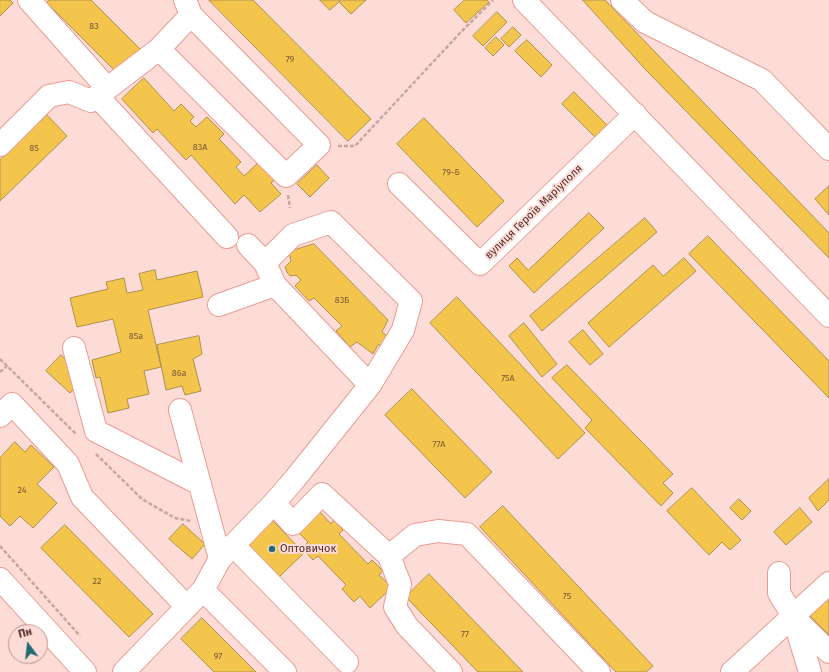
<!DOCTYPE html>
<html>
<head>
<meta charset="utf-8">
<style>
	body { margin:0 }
	#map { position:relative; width:829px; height:672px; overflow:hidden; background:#fddbd6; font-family:"Fira Sans",sans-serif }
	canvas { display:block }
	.north { position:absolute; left:8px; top:624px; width:40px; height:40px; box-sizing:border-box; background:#fddbd6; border:1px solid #b99793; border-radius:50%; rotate:345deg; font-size:11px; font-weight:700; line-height:16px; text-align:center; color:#52322e }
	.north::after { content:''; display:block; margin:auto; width:14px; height:18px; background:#216b74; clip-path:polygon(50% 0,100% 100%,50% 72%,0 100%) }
</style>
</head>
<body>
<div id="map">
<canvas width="829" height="672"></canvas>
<div class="north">Пн</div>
</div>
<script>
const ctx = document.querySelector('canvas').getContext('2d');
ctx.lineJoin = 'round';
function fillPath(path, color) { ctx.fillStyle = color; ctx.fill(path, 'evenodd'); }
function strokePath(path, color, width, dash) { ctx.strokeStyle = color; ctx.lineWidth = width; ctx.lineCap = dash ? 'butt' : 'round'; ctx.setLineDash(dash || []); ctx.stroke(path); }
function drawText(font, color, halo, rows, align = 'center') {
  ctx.font = font + ' "Fira Sans",sans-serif'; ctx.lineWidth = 4; ctx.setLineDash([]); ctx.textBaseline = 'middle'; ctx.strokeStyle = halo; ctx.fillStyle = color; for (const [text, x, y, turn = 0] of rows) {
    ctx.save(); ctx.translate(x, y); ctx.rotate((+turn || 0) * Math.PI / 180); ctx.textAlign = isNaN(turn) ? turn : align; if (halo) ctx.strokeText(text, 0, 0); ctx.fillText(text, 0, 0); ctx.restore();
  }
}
const building = new Path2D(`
	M0,0H10L13,3L0,16Z
	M49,0H91L140,49L117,73L47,3Z
	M209,0H253L371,119L348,141Z
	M320,0H341L330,10Z
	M343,0H366L351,14L340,3Z
	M465,0H487L489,2L466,23L454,10Z
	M583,0H605L829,233V258L645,69Z
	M497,12L507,22L483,46L473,36Z
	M513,27L521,35L509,47L501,39Z
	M496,37L504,45L493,56L485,48Z
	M527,40L552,65L541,77L515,51Z
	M144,78L174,111L181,104L194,117L190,121L196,127L207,117L224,134L219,139L241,162L236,167L244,176L261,160L277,178L271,183L281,194L260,212L244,195L235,204L191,155L186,160L157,129L153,133L122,99Z
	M574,92L614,132L602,144L562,104Z
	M47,115L67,136L0,201V160Z
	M424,118L504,201L477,227L397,144Z
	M317,165L329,178L310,197L297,184Z
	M829,186V215L815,199Z
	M589,213L604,228L534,293L509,266L517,258L528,270Z
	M645,218L657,232L542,331L530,316Z
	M708,236L829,361V398L689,254Z
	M314,244L388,320L382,332L388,337L384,344L378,345L373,354L357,342L350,347L336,331L342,326L314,298L309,301L295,286L301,280L296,275L290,276L287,272L285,267L291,261L289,252Z
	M684,258L696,271L609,347L588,323L653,265L663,276Z
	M155,270L157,280L197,271L203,297L148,310L161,367L144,371L149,394L127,399L129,408L108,413L100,377L96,378L92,360L121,352L113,319L77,327L70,298L108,289L106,282L124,278L127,293L143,290L139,274Z
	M457,297L585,433L558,459L430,323Z
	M524,323L557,364L542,377L509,336Z
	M583,330L603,354L590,365L569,342Z
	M199,336L202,354L193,359L201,391L185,395L182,386L166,390L157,345Z
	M61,355L74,368L78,384L70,393L46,371Z
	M567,365L673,474L663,483L673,493L661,506L585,428L592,420L552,378Z
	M412,389L492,472L465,498L385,415Z
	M15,442L25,452L31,445L54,467L37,484L57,503L33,528L20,516L10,526L0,516V458Z
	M829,479V500L818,511L809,498Z
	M692,488L741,540L730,550L722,542L709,555L667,511Z
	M739,499L751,511L742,520L730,508Z
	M503,506L653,666L646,672H616L480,527Z
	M800,508L812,522L786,545L774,532Z
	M320,512L331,524L334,520L343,530L339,534L368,564L372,560L383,571L379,575L392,587L370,608L360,596L354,602L342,589L346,585L318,556L313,560L302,548L308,542L299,533Z
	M271,519L304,553L279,577L246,543Z
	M183,524L205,544L192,559L169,539Z
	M65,525L153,614L129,637L41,548Z
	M429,574L523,672H478L406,597Z
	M829,595V635L809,615Z
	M202,618L256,672H214L181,639Z`);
const path = new Path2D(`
	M338,146H355L460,33L493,0
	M288,195L290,208
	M0,359L77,435
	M0,372L7,366
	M96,454L142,499L175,518L191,521
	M0,546L80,636`);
const minor = new Path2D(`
	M29,0L107,88
	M524,0L829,316
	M622,0L645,22L762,80L829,149
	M159,49L286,176L319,145L191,15
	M97,96L227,237
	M0,145L49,96L69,92L91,101L159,49L191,15L185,0
	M399,184L480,264L635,114
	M248,245L265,263
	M219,305L275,285
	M74,348L96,431L200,484
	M180,410L220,559
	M0,416L12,404L68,464L82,497L187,607
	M274,503L293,524L322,494L389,556L400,584L395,607L407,626L451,672
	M233,545L347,662
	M389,556L415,535L438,531L467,534L599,672
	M779,573V593L793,616L810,672
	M0,579L85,672
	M203,590L220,559L274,503L294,480L370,385L403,330L411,301L331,222L293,235L265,263L275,285L370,385
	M795,619L829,652
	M124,672L203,590L285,672
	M732,672L829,583`);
const markers = [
	[272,549,4,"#216b74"]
];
const numberNames = [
	["83",94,26],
	["79",290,59],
	["83А",200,147],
	["85",34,148],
	["79-Б",451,172],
	["83Б",342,300],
	["85а",136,336],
	["86а",179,373],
	["75А",508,378],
	["77А",439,444],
	["24",22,490],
	["22",97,581],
	["75",567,596],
	["77",465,634],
	["97",218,656]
];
const streetNames = [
	["вулиця Героїв Маріуполя",534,212,-44]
];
const poiNames = [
	["Оптовичок",280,549]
];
fillPath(building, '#f4c54d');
strokePath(building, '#ae914c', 1);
strokePath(minor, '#ea9c93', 24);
strokePath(path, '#c8a7a2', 2.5, [4, 2]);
strokePath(minor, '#fff', 22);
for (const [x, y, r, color] of markers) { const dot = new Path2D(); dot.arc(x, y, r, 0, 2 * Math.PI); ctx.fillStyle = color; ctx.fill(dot); strokePath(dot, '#fddbd6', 1.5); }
drawText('9px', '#7a5736', null, numberNames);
drawText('11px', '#52322e', '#fddbd6', streetNames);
drawText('11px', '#52322e', '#fddbd6', poiNames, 'left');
</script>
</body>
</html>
